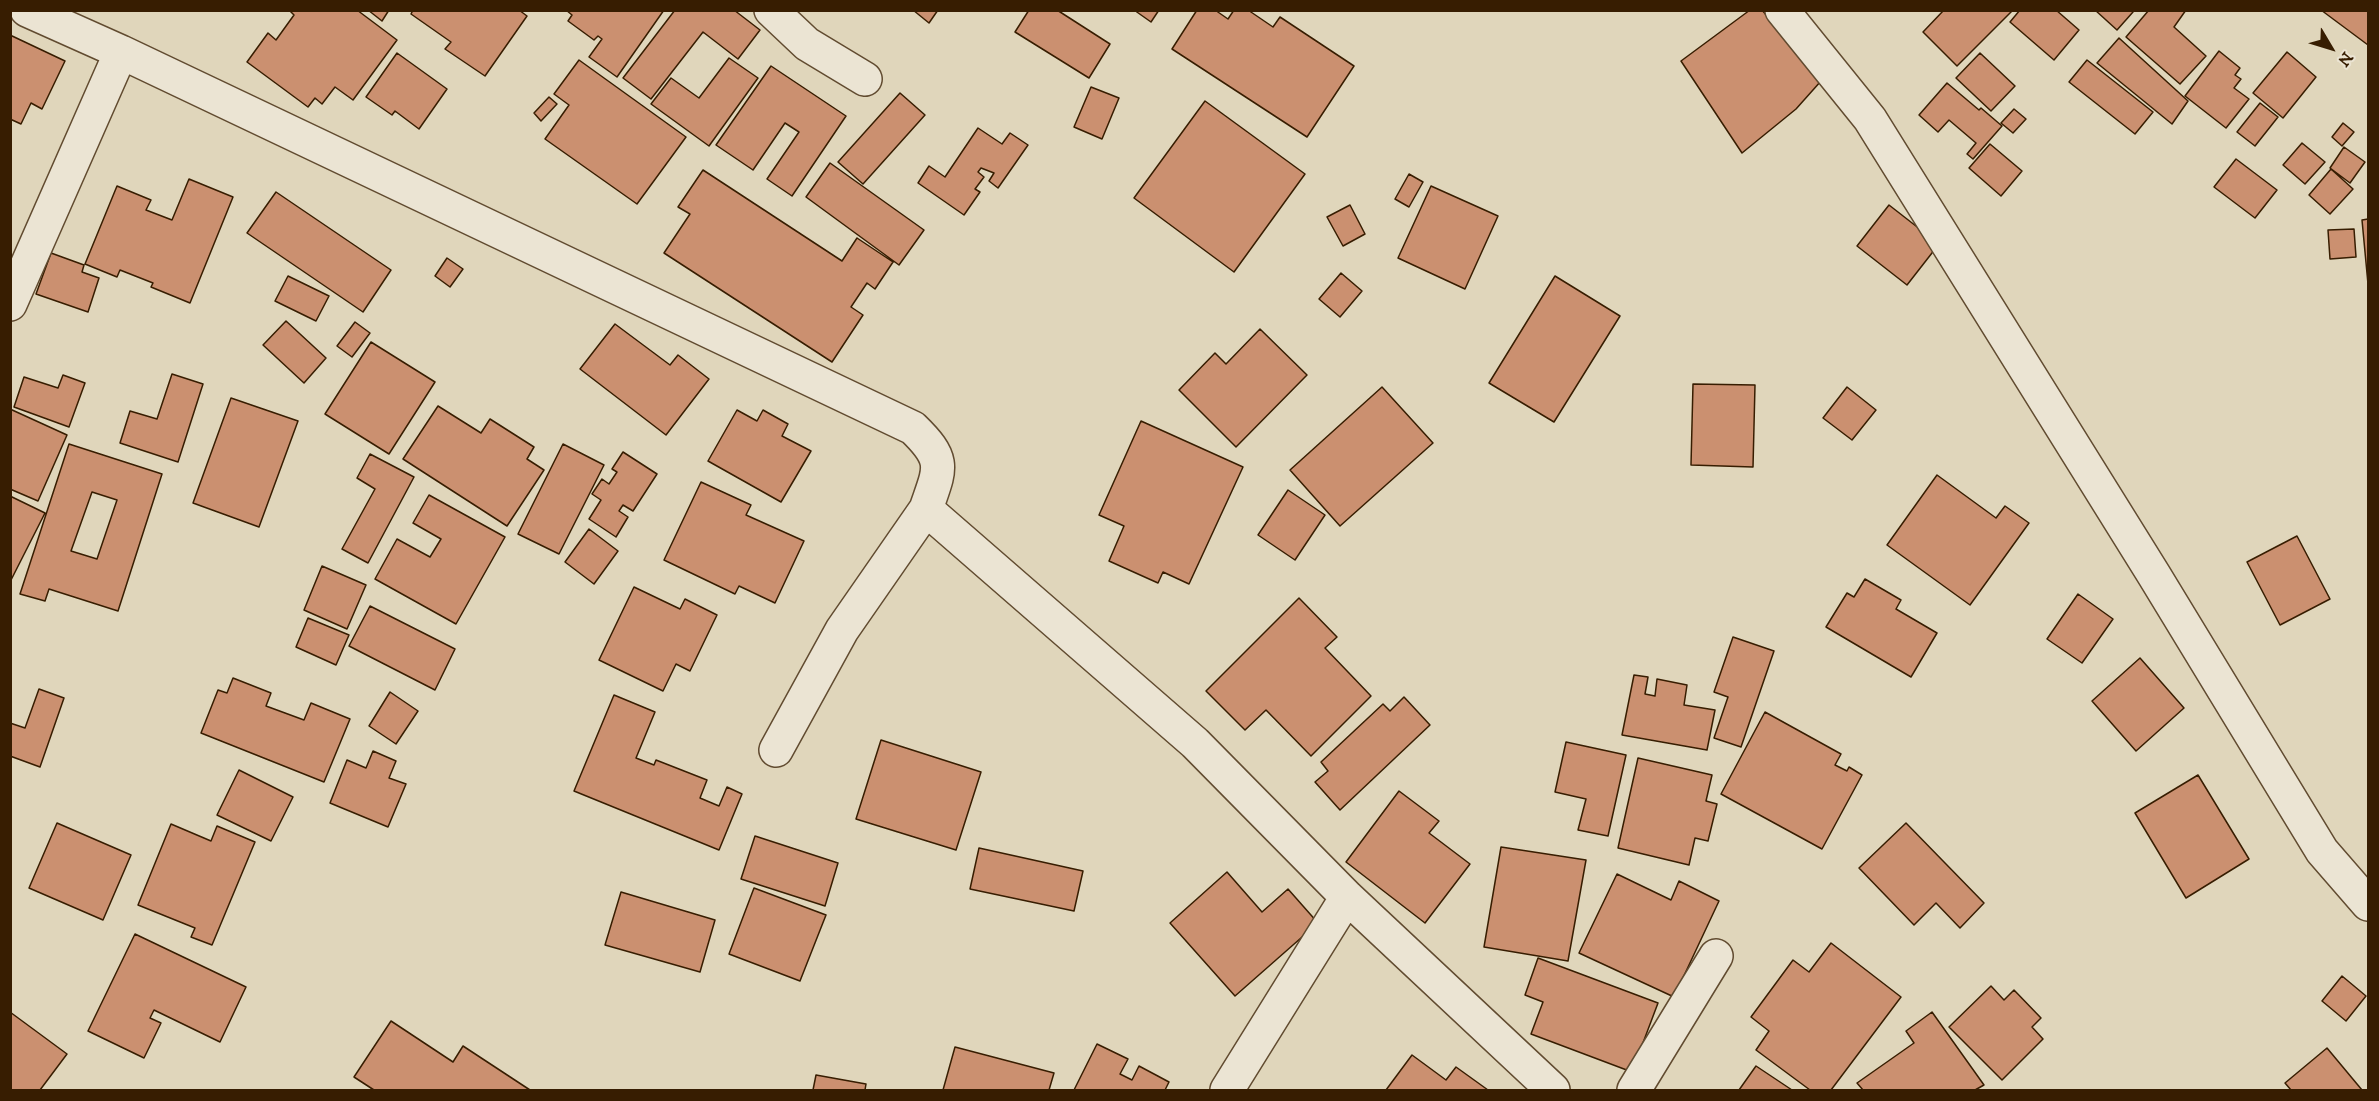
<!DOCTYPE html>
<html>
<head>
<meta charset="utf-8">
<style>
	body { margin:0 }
	#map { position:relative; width:2379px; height:1101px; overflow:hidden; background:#e0d6bb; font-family:"IM FELL DW Pica",serif }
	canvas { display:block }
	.frame { position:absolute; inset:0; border:12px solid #371d01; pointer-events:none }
	.north { position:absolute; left:2301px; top:18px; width:60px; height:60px; -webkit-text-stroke:4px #ebe4d3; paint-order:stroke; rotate:128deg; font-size:16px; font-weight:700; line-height:24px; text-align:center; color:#371d01 }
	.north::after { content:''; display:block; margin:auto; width:21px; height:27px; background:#371d01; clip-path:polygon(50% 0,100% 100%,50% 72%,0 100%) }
</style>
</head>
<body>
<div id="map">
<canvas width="2379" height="1101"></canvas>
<div class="frame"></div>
<div class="north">N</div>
</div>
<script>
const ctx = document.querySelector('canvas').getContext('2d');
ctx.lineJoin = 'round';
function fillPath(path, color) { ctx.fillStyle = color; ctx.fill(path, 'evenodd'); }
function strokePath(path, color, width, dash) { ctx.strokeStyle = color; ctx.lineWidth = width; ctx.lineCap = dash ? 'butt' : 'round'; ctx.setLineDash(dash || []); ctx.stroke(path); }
const building = new Path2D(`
	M289,10H357L397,40L353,100L335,87L322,104L315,98L308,107L247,62L268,33L276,40L294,15Z
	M368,10H389L382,21Z
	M413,10H519L527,16L485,76L445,49L451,42L411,14Z
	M566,10H664L617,77L589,57L602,39L598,36L594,40L568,21L572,15Z
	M675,10H734L760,30L738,59L703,32L651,99L623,78Z
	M913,10H938L929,23Z
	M1029,10H1057L1110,44L1089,78L1015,32Z
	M1134,10H1159L1151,22Z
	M1197,10H1215L1228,19L1234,10H1248L1273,27L1280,17L1354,66L1307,137L1172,49Z
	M1750,10H1762L1821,81L1796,109L1742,153L1681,61Z
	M1944,10H2013L1957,66L1923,32Z
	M2020,10H2056L2079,30L2054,60L2010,22Z
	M2095,10H2132L2133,12L2117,30Z
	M2149,10H2186L2174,27L2206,56L2180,84L2126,37Z
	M2321,10H2368V45Z
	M10,35L65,61L42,109L31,103L21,124L10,119Z
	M2119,38L2188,101L2172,124L2097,63Z
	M2219,51L2240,68L2235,75L2241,79L2234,88L2249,99L2226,128L2185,96Z
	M2287,52L2316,77L2283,118L2253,93Z
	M397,53L447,89L419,129L395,111L392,115L366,97Z
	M1980,53L2015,86L1991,111L1956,78Z
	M729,58L758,78L709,146L651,104L671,78L699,98Z
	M579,60L686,137L637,204L545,139L569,105L554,94Z
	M2087,60L2153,112L2135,134L2069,82Z
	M771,66L846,116L792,196L767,179L799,132L785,123L753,170L716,145Z
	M1947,83L1979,110L1981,108L2002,126L1973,159L1967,154L1976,143L1949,120L1938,132L1919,115Z
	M1091,87L1119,98L1102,139L1074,127Z
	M900,93L925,115L863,184L838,162Z
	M549,97L557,104L541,121L534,113Z
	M1205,101L1305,174L1234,272L1134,198Z
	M2260,103L2278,117L2255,146L2237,132Z
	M2014,109L2026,119L2013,133L2001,123Z
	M2343,123L2354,132L2342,146L2332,137Z
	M978,128L1002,144L1010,133L1028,145L998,188L989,181L994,173L981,168L978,172L984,177L975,189L980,192L964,215L918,183L929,166L945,177Z
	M2302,143L2325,162L2305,184L2283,165Z
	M1990,144L2022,171L2001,196L1969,168Z
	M2344,147L2365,162L2350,183L2330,168Z
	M2236,159L2277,190L2255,218L2214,187Z
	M830,163L924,230L899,265L806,197Z
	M2331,169L2353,189L2330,214L2309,195Z
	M703,170L842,261L857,238L893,262L875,289L867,283L851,307L863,315L832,362L664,253L690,214L678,207Z
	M1409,174L1423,182L1409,207L1395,199Z
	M189,179L233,197L190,303L151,287L153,283L120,270L117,277L85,264L117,186L151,200L146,210L172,220Z
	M1431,186L1498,216L1465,289L1398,258Z
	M276,192L391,270L363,312L247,233Z
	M1350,205L1365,234L1343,246L1327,217Z
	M1889,205L1939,244L1907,285L1857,246Z
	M2368,219V284L2362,220Z
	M2354,229L2356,257L2330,259L2328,230Z
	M51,253L84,265L82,272L99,278L88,312L36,294Z
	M447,258L463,269L450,287L435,276Z
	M1341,273L1362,291L1340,317L1319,299Z
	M288,276L329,296L316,321L275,301Z
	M1555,276L1620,316L1554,422L1489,383Z
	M286,321L326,358L304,383L263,345Z
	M355,322L370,333L352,357L337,346Z
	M615,324L670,365L678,355L709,379L666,435L580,369Z
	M1260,329L1307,375L1236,447L1179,390L1215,353L1226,364Z
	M371,342L435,382L389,454L325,414Z
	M172,374L203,384L178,462L120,443L130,411L157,419Z
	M63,375L85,383L69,427L14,407L24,377L58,388Z
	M1693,384L1755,385L1753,467L1691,465Z
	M1382,387L1433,443L1340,526L1290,470Z
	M1847,387L1876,410L1852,440L1823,418Z
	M231,398L298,421L259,527L193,503Z
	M438,406L481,433L490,419L534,447L527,459L544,470L507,526L403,459Z
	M10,409L67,435L38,501L10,489Z
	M737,410L757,421L763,410L788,424L782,436L811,451L781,502L708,461Z
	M1141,421L1243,467L1189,584L1163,572L1158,583L1109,561L1124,526L1099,515Z
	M69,444L162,474L118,611L49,589L45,601L20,594ZM92,492L117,500L97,559L71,551Z
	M563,444L604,465L559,554L518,534Z
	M623,452L657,474L633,511L623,505L619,511L628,517L616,537L589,519L601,500L592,494L602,479L609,484L617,472L612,469Z
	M370,454L414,477L368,563L342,549L375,489L357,478Z
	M1937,475L1996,518L2005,506L2029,523L1970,605L1887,545Z
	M701,482L751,505L746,515L804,541L775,603L739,586L735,594L664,560Z
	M1288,490L1325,515L1295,560L1258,535Z
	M429,495L505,537L456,624L375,579L397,539L430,557L441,539L413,523Z
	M10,496L45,513L10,582Z
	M589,529L618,551L594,584L565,562Z
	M2297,536L2330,599L2280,625L2247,562Z
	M322,566L366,585L347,629L304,610Z
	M1865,579L1901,600L1896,609L1937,633L1911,677L1826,627L1847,593L1854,597Z
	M634,587L680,609L685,599L717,615L690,671L676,664L663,691L599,660Z
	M2078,594L2113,619L2082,663L2047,639Z
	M1299,598L1337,637L1325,648L1371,696L1311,756L1266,710L1245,730L1206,691Z
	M370,606L455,649L435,690L349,646Z
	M308,618L349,635L336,665L296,647Z
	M1733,637L1774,651L1741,747L1714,738L1728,697L1714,692Z
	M2140,658L2184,708L2136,751L2092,701Z
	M1634,675L1648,677L1645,694L1655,696L1657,679L1687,685L1684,705L1715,710L1707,750L1622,735Z
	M233,678L271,693L266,706L304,720L311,703L350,719L324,782L201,733L218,690L227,693Z
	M39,689L64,698L40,767L10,756V723L25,728Z
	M390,692L418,711L396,744L369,726Z
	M614,695L655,712L636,758L654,765L656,760L707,780L700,798L719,806L727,787L742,794L719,850L574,791Z
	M1404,697L1430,725L1340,810L1315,782L1328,771L1321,762L1383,704L1390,711Z
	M1765,712L1841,754L1835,765L1847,771L1849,767L1862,775L1822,849L1721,794Z
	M881,740L981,772L956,850L856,819Z
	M1566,742L1626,755L1608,836L1578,830L1586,799L1555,792Z
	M373,751L396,761L389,778L406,784L388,827L330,803L347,760L366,768Z
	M1638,758L1712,775L1706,801L1717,804L1708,841L1695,838L1689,865L1618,848Z
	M239,770L293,797L271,841L217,815Z
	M2198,775L2249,859L2186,898L2135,813Z
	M1399,791L1439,821L1429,833L1470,864L1425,923L1346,862Z
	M57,823L131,855L103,920L29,888Z
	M1906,823L1984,903L1960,928L1936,903L1914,925L1859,868Z
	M171,824L211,841L217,826L255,842L212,945L191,937L195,928L138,905Z
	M755,836L838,863L825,906L741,879Z
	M1501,847L1586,860L1568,961L1484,947Z
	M979,848L1083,871L1074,911L970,889Z
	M1227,872L1262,912L1288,889L1318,923L1235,996L1170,923Z
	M1617,874L1671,900L1679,881L1719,901L1674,997L1579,953Z
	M754,888L826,915L800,981L729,954Z
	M621,892L715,920L700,972L605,945Z
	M135,934L246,987L220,1042L154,1010L150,1018L161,1023L144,1058L88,1031Z
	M1831,943L1901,997L1831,1090H1810L1756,1050L1769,1031L1751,1017L1793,960L1809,972Z
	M1538,958L1658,1003L1632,1072L1531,1034L1543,1002L1525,995Z
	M2342,976L2366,996L2346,1021L2322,1001Z
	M1991,986L2004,1000L2014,990L2041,1018L2032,1027L2043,1039L2002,1080L1949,1027Z
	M10,1012L67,1054L40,1090H10Z
	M1932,1012L1984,1085L1975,1090H1863L1857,1083L1914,1043L1906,1031Z
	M391,1021L453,1062L463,1046L530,1090H374L354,1077Z
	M1097,1044L1128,1059L1120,1074L1132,1080L1139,1066L1169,1082L1165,1090H1074Z
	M955,1047L1054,1073L1049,1090H943Z
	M2327,1048L2362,1090H2291L2285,1083Z
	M1412,1055L1446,1080L1456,1067L1488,1090H1386Z
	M1756,1066L1792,1090H1739Z
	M816,1075L866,1084L865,1090H813Z`);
const street = new Path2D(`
	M27,10L121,52L913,428C947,461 940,468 926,509L1195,743L1347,897L1553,1090
	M771,10L807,44L865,79
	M1782,10L1870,119L2154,575L2322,851L2368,904
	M10,304L121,52
	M776,750L842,630L926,509
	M1227,1090L1347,897
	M1634,1090L1716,956`);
fillPath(building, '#cb9070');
strokePath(building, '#371d01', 1.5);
strokePath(street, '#614b30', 36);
strokePath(street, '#ebe4d3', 33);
</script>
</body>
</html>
